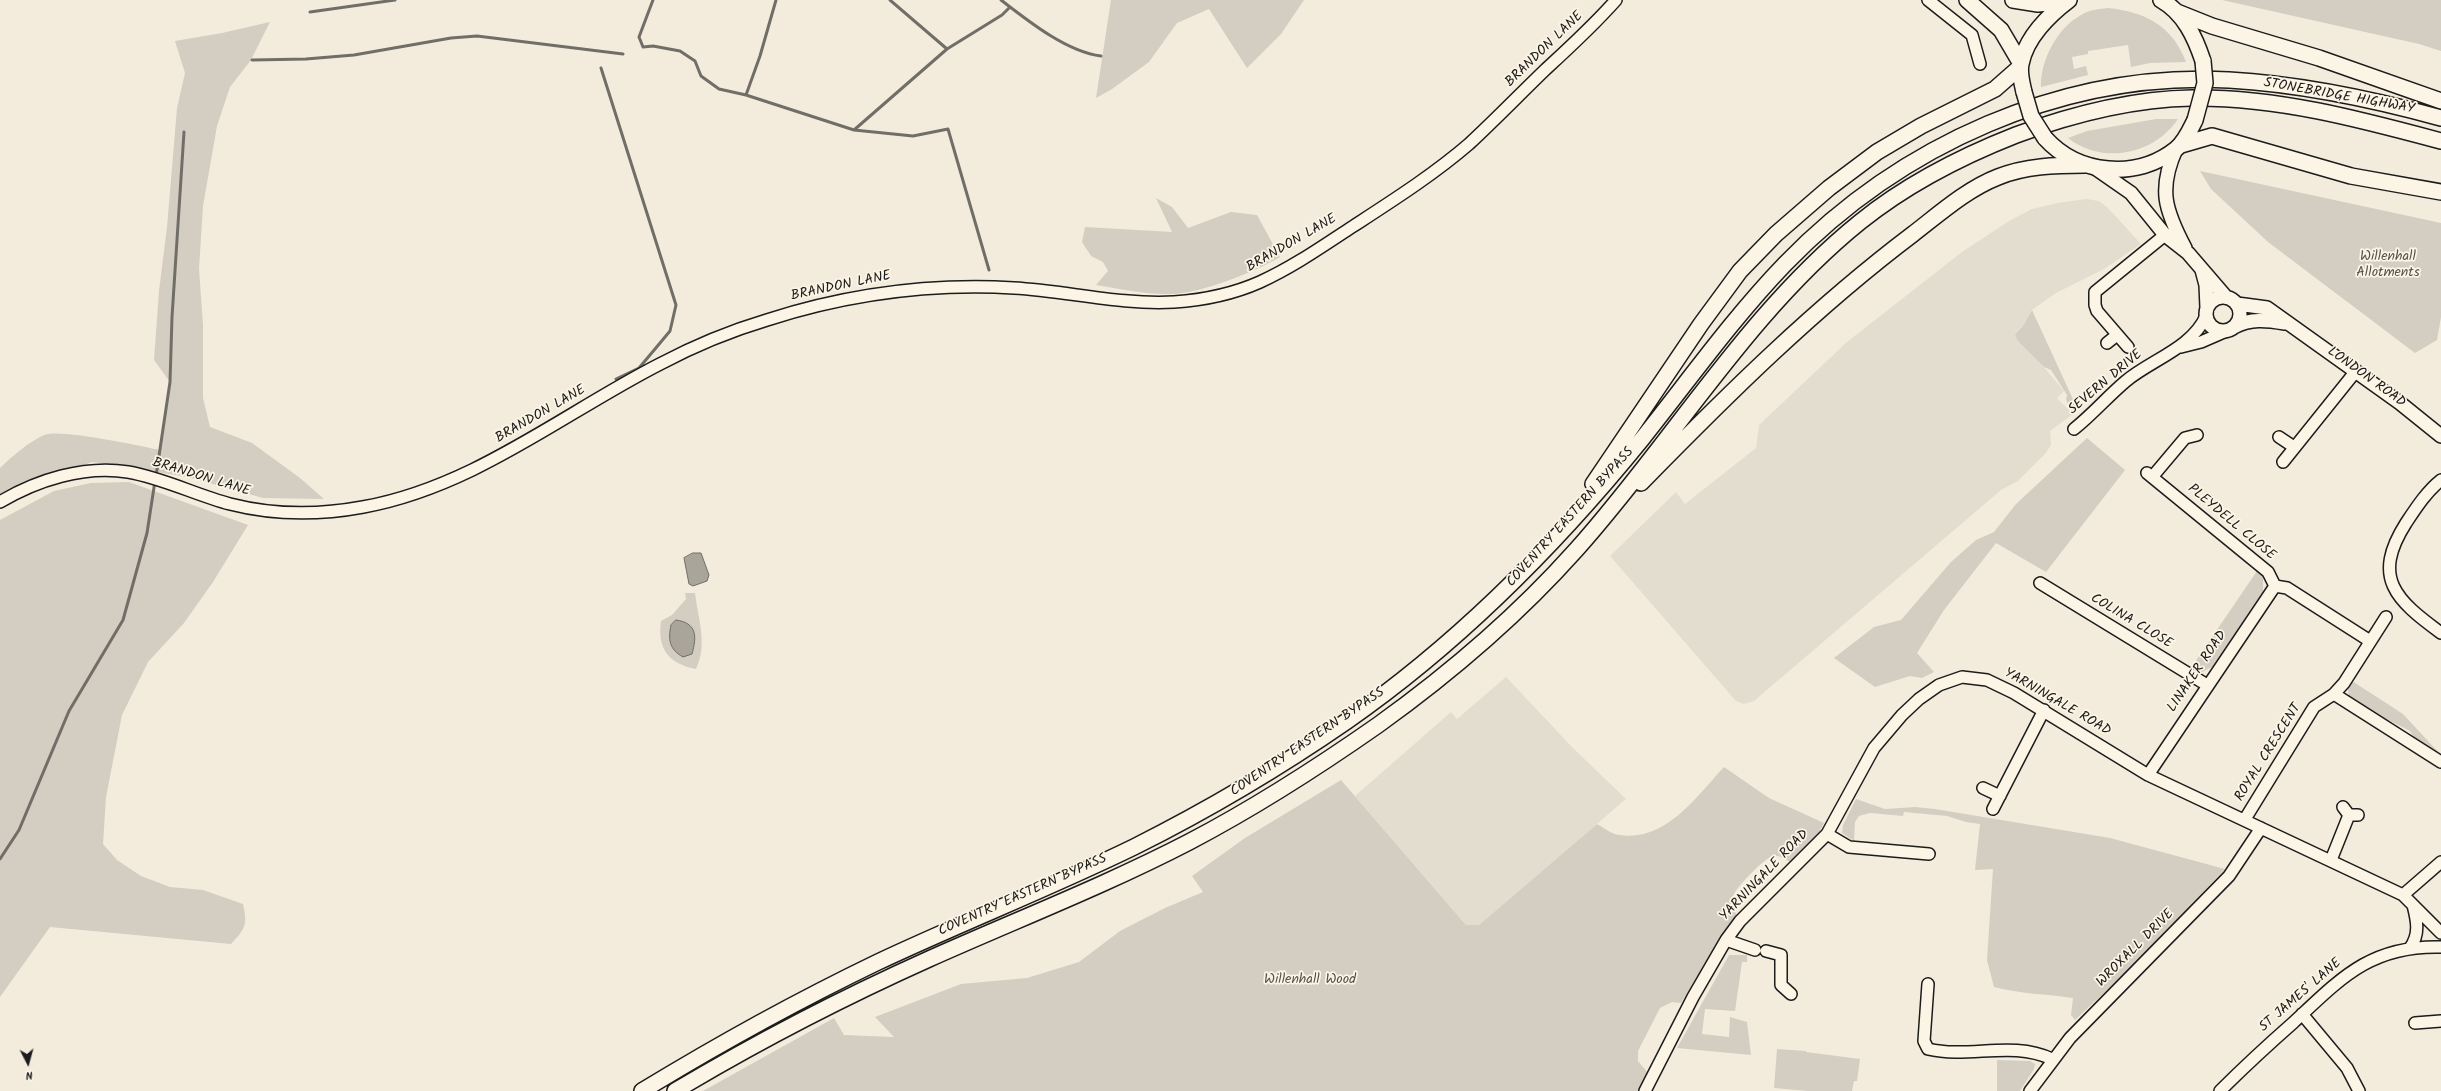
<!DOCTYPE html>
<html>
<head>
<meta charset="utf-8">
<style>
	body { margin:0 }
	#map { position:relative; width:2441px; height:1091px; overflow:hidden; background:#f3ecdd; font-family:Kalam,sans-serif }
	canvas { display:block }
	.north { position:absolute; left:8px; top:1043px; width:40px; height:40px; -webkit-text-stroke:3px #fcf5e5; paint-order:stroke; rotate:174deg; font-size:11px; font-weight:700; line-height:16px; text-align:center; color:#1c1c1c }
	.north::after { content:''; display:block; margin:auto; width:14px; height:18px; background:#1c1c1c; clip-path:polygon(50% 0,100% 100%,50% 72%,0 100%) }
</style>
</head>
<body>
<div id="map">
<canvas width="2441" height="1091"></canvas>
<div class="north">N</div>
</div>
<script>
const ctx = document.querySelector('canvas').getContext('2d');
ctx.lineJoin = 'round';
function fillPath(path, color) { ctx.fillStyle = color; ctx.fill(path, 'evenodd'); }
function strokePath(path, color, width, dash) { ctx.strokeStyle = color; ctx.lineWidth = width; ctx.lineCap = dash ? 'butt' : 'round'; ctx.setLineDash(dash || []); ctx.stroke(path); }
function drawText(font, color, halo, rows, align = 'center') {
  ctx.font = font + ' Kalam,sans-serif'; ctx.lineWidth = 3.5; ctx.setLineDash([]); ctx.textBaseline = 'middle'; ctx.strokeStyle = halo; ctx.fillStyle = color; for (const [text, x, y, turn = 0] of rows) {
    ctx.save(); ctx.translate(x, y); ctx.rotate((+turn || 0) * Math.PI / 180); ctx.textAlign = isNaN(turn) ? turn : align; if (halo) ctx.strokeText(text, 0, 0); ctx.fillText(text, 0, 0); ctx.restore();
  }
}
const built = new Path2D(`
	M2086,199L2099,201L2108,208L2141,244L2104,269L2056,293L2032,310L2023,326L2015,333L2017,340L2027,347L2064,391L2057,398L2073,414L2050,431L2051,445L2045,454L2018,481L2001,490L1754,701L1744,704L1736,701L1610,556L1676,492L1685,504L1756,448L1759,425L1847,342L1962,252L2009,221L2032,209L2058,203Z
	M1506,677L1572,747L1626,799L1479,925H1466L1355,796L1451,712L1457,719Z`);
const green = new Path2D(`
	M1111,0H1304L1281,34L1247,68L1209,9L1177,23L1149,62L1112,89L1096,98Z
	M2222,0H2441V51L2419,44Z
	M2108,8C2145,12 2172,25 2186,62L2150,63L2131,67L2128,45L2088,51V54L2072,57L2074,69L2086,66L2088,75L2041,87C2040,61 2057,28 2081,15C2089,10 2099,9 2108,8Z
	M270,22L251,60L230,87L217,126L203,206L199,269L203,325V398L210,427L252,443L300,478L324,499L263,498L188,477L93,462L26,482L0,496V468C12,456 29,442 44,435C58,428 141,446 160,450L170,382L154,360L159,291L167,227L177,108L185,73L175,41L222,33Z
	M2156,119H2178C2154,155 2102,165 2068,138L2087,131Z
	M2200,171L2441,223V317L2437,340L2415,353L2268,242L2211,189Z
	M1156,198L1172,207L1188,228L1231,212L1257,215L1280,257C1255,272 1201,293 1173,294C1147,295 1121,289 1096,285L1108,271L1103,262L1091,256L1082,242L1085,227L1172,232Z
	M2032,310L2077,408L2074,410L2070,408L2066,400L2067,395L2051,370L2044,367L2017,340L2015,334L2023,326Z
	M2087,438L2125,470L2046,572L1996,543L1944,610L1917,653L1934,672L1922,678L1910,676L1875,687L1834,658L1874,627L1901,620L1951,562L1976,540L1994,532L2016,504Z
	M129,482L248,525L213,582L184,623L148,662L122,715L106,797L103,844L117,860L141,876L170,887L203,890L243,904C248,925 245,929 231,944L50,927L0,997V520L54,491L91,483Z
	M2257,571L2263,576V591L2212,667L2202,672L2195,671L2191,668Z
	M685,593H695C698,618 708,645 696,669C669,664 657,649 661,621L672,615L686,599Z
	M2352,681L2403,714L2441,755L2415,739L2410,731L2367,709L2349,698L2348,689Z
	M1724,767L1769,798L1824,823L1817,836L1790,862C1785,859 1779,855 1773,856C1764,858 1733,890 1732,899C1730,906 1736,910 1737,917L1721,937L1681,1003L1672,1002L1660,1008L1638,1051V1061L1648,1073L1639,1091H703L834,1018L844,1035L894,1037L875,1017L961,984L1027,978L1079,962L1120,931L1165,908L1203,892L1192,876L1245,838L1341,780L1466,925H1479L1597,824C1604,828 1612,834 1619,835C1666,842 1696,797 1724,767Z
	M1856,799L1885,809L1915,807L1935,809L2110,838L2225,869L2125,973L2075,1020L2071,1015L2073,998C2047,994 2020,994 1994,987L1987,960L1993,869L1975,870L1980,824L1966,822L1947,816L1904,812L1903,816L1870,813L1859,816L1855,822L1854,841L1842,833L1843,825Z
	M1729,955H1747V962H1742L1735,1011L1705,1009L1702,1034L1729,1037L1730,1017L1747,1022L1751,1055L1677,1048Z
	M1777,1049L1806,1051V1052L1860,1059L1857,1081H1854L1852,1091H1808L1774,1088Z
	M1997,1060L2030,1061L2035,1064L2034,1069L2020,1091H1997Z`);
const water = new Path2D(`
	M693,553H701L709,575L707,581L693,586L689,584L684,558Z
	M676,620C697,623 697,636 692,654L683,657C669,649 668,640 671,625Z`);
const stream = new Path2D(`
	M653,0L639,37L643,47L653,46L680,51L695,61L701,76L719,89L746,95L854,130L913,136L948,129L989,270
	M890,0L947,49
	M1001,0C1028,21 1067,52 1101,56
	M310,12L395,0
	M252,60L306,59L354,55L451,38L477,36L623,54
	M601,68L676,305L670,331L655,349L639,368L616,379
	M746,95L760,56L776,0
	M854,130L947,49L1002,15L1010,7
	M156,476L170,382L172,317L184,132
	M0,859L19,830L69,711L123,620L147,533L155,481`);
const minor = new Path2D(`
	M1928,0L1972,35L1980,64
	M2107,343L2117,335
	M2128,347L2097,311L2095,305V292L2165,235
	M2181,347L2201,342L2224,332
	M2074,429C2093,414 2108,396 2126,381C2151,360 2192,348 2206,316
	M2279,437L2294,447
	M2283,462L2356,371
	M2147,473L2268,572L2275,586L2287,588L2370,641
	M2153,476L2185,438L2197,435
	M2441,480C2427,491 2416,508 2406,523C2371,578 2396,600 2441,633
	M0,502C37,480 84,465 128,472C163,478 196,495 230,504C273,515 320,515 363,507C474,487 562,414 660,364C694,346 730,331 767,320C848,294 929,283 1014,288C1067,291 1120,305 1174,302C1204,300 1233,294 1260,282C1293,267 1323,246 1352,227C1392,201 1433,175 1469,144C1495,120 1520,94 1546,69C1570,47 1594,25 1616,0
	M2040,583L2207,685
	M2334,694L2344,683L2386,617
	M2148,775L2275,586
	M1983,788L2000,796
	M2343,807L2349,815H2358
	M1993,809L2044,710
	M2245,819L2314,707L2334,694L2441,762
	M1827,834L1849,847L1929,854
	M2331,860L2349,815
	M2403,895L2441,862
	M1726,940L1755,950
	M2410,948C2420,934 2417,921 2413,905
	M1766,951L1781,955V985L1791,994
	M1928,984L1924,1041L1928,1049C1970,1059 2011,1040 2052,1059
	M2302,1014L2347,1068L2359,1091
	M2415,1023L2441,1021
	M1645,1091L1693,997L1726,940L1740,921L1827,834L1874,748L1902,715L1919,699L1939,685L1962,677L1987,680L2014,693L2148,775L2403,895L2441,933
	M2030,1091L2070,1038L2229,876L2261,828
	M2220,1091C2244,1067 2269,1044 2294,1022C2341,978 2371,945 2441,947`);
const major = new Path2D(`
	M2176,149C2158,189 2165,210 2185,248
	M2095,168L2131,193L2165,235L2188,253L2225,296
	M2202,270L2206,285L2207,308
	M2206 314a17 17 0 1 1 34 0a17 17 0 1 1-34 0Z
	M2237,304L2267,308L2400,403L2441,436
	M2234,327C2251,318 2266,320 2285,323`);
const highway = new Path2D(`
	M1967,0L2001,30L2021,64
	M2013,0L2038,4L2067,1
	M2161,0C2184,13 2195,37 2203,61
	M2177,12L2212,26L2319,58L2441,101
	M2024,92C2022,83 2019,73 2021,64C2026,38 2049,15 2069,0
	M2045,138C2078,175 2137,180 2176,149C2185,142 2190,130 2195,120
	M2181,145L2212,136L2351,176L2441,192
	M1641,483C1727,395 1815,308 1913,234C1939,214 1967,189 1998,177C2025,166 2056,165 2085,165
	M1593,484L1701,324L1740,271L1776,234L1829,188L1877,152L1921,126L1995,89L2020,67
	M642,1091C719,1044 797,1001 878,962C963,922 1050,888 1134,847C1208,810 1279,768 1347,721C1459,643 1556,545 1642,439C1689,380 1733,318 1785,264C1900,145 2063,71 2229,80C2300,84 2372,99 2441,118
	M675,1091C757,1042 842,998 929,959C1016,920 1104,886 1189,842C1254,808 1318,767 1378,725C1449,674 1518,615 1576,550C1672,443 1747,313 1860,222C1907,184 1960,157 2016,135C2073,114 2131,99 2192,98C2277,97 2359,119 2441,141`);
const highwayBridge = new Path2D(`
	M2024,92L2031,116L2045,138
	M2195,120L2205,83L2203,61`);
const streetNames = [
	["BRANDON LANE",1545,50,-44],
	["STONEBRIDGE HIGHWAY",2339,97,10],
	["BRANDON LANE",1292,244,-30],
	["BRANDON LANE",841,287,-12],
	["LONDON ROAD",2366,378,36],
	["SEVERN DRIVE",2106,383,-40],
	["BRANDON LANE",541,415,-30],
	["BRANDON LANE",201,478,17],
	["COVENTRY EASTERN BYPASS",1571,518,-48],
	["PLEYDELL CLOSE",2231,523,40],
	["COLINA CLOSE",2131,622,31],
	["LINAKER ROAD",2198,672,-56],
	["YARNINGALE ROAD",2057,703,30],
	["COVENTRY EASTERN BYPASS",1308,743,-34],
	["ROYAL CRESCENT",2269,753,-58],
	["YARNINGALE ROAD",1765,876,-46],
	["COVENTRY EASTERN BYPASS",1023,896,-24],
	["WROXALL DRIVE",2136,949,-45],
	["ST JAMES' LANE",2301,996,-41]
];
const parkNames = [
	["Willenhall",2388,258],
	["Allotments",2388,274],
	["Willenhall Wood",1310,981]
];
fillPath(built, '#e3ddcf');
fillPath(green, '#d3cec1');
fillPath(water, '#aaa59b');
strokePath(water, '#716e68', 1);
strokePath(stream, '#716e68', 3);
strokePath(minor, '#1c1c1c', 14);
strokePath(major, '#1c1c1c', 16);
strokePath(highway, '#1c1c1c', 18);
strokePath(minor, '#fcf5e5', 11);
strokePath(major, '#fcf5e5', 13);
strokePath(highway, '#fcf5e5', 15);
strokePath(highwayBridge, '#1c1c1c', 18, []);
strokePath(highwayBridge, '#fcf5e5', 15);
drawText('14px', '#1c1c1c', '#fcf5e5', streetNames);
drawText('14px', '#53514e', '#fcf5e5', parkNames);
</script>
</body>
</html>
